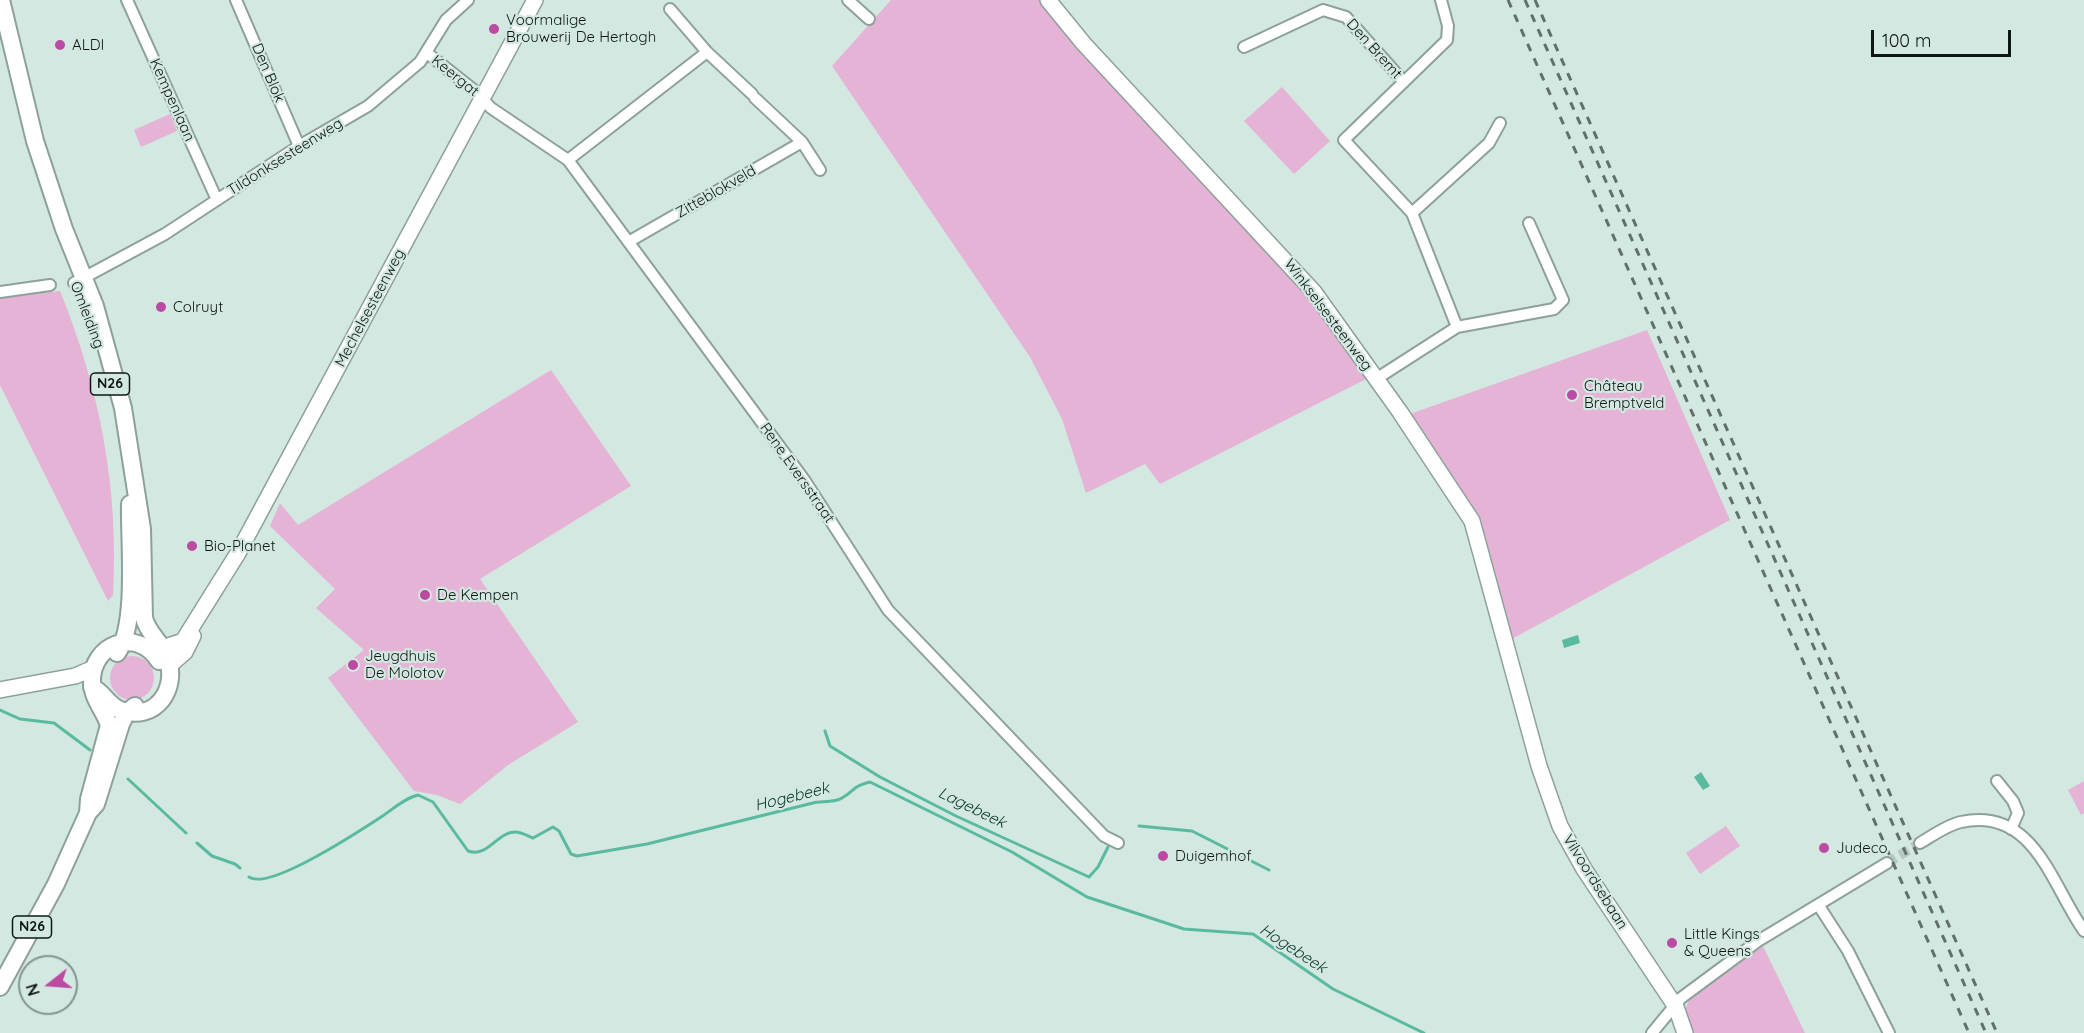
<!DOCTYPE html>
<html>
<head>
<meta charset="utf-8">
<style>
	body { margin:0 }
	#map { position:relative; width:2084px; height:1033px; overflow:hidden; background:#d3e8e1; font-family:Quicksand,sans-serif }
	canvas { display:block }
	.north { position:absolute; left:18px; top:955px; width:60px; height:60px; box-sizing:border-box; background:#d3e8e1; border:2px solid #85948f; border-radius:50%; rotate:253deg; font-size:16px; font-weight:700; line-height:24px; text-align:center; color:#0f1714 }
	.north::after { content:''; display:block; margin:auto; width:21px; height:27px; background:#bc49a2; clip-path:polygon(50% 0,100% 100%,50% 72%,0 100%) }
	.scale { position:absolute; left:1871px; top:30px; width:140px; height:27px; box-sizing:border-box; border:3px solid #0f1714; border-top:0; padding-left:8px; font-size:18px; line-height:21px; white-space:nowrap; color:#0f1714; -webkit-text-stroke:4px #d3e8e1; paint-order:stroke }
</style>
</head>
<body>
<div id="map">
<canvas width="2084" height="1033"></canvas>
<div class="north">N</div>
<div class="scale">100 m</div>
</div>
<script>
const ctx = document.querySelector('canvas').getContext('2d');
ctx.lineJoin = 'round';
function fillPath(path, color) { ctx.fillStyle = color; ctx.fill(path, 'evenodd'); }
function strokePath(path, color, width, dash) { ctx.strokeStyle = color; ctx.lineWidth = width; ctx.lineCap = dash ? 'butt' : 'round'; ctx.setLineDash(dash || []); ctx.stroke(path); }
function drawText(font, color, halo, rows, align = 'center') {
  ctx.font = font + ' Quicksand,sans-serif'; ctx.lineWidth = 4.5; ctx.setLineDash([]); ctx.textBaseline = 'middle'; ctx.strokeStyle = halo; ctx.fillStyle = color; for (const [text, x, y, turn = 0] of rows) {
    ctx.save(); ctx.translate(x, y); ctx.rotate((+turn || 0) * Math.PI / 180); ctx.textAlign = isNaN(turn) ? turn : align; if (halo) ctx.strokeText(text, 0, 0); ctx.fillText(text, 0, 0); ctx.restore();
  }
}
const green = new Path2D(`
	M891,0H1040L1062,28L1292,276L1366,379L1160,484L1145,464L1086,493L1062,419L1030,357L832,66Z
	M1282,87L1330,141L1294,174L1244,121Z
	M170,114L177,131L141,147L134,130Z
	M60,291C100,390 119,488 113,595L108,601L0,385V298Z
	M1647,330L1730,520L1512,639L1478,518L1410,414Z
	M551,370L631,486L480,579L578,722L508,765L460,804L437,795L414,791L328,678L364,650L316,608L335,589L270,526L280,503L298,525Z
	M110 678a22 22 0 1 1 44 0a22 22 0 1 1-44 0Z
	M2084,781V813L2081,815L2068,790Z
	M1726,826L1740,846L1700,874L1686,853Z
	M1763,946L1805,1033H1689L1683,1016L1689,1000Z`);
const water = new Path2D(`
	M1578,635L1580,643L1564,648L1562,640Z
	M1701,772L1710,786L1703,790L1694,777Z`);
const stream = new Path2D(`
	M0,710L20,719L54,723L90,750
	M825,731L830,746L880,777L956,816L1089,877L1098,867L1108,847
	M128,779L186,833
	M1139,826L1192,831L1269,870
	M197,843L212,856L235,864L240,868
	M249,877C268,891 358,832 378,819C391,811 404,798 418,795L433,802L468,851C488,858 497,832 515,832C521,832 528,836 533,838L553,827L559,831L571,854L577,856L647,844L813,803C821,801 835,803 842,798C856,790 851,787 870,782L1012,852L1087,897L1184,929L1253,934L1333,989L1424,1033`);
const streetTunnel = new Path2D(`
	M1887,863L1920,843`);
const street = new Path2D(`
	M127,0L217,200
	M236,0L299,146
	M848,0L869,19
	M670,9L707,52
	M1244,47L1323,10L1346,17L1404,82
	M427,53L475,91L491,108L568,160L805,481L888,610L1104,836L1118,843
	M755,98L802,142
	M568,160L707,52L752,94
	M1412,213L1344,140L1447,40L1448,26L1441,0
	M630,241L802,142L820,170
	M74,283L165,234L299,146L368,106L420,62L446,20L468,0
	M0,292L50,285
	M1457,327L1412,213L1489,143L1500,123
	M1376,379L1457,327L1554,309L1563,300L1529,223
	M1997,781L2013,801L2018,813L2011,829
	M1920,843C1932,836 1947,825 1961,822C2034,806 2052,886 2084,931
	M1819,906L1848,951L1889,1033
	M1652,1033L1681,998L1758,941L1887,863`);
const secondary = new Path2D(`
	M1048,0L1084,44L1314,292L1400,412L1472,521L1539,766L1560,826L1584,869L1676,1007L1685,1033
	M162,648L183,641L238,553L535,0
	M170,665L185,652L193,636
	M0,690L75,676L94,668`);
const primary = new Path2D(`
	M1,0L35,141L64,229L95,306L123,408L142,529L144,618C148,634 161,641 167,657C179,688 156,723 120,710C108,705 104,693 92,687
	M117,653C138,626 129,540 130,504
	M88,813L89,799L109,725C104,710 92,698 92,682C91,644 137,626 159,661
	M0,987L56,884L88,813L96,804L121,724L127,712L135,706`);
const rail = new Path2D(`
	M1508,0L1969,1033
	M1525,0L1986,1033
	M1535,0L1997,1033`);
const markers = [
	[494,29,6,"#bc49a2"],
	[60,45,6,"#bc49a2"],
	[161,307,6,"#bc49a2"],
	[1572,395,6,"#bc49a2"],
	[192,546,6,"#bc49a2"],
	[425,595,6,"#bc49a2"],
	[353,665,6,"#bc49a2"],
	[1824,848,6,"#bc49a2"],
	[1163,856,6,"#bc49a2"],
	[1672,943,6,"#bc49a2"]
];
const shields = [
	[110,384,39],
	[32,927,39]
];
const shieldNames = [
	["N26",110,384],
	["N26",32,927]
];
const poiNames = [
	["Voormalige",506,20],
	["Brouwerij De Hertogh",506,37],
	["ALDI",72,45],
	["Colruyt",173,307],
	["Château",1584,386],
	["Bremptveld",1584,403],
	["Bio-Planet",204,546],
	["De Kempen",437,595],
	["Jeugdhuis",365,656],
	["De Molotov",365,673],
	["Judeco",1836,848],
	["Duigemhof",1175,856],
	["Little Kings",1684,934],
	["& Queens",1684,951]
];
const streetNames = [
	["Den Bremt",1374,49,48],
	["Den Blok",268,73,67],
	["Keergat",455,76,39],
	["Kempenlaan",172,100,66],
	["Tildonksesteenweg",285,157,-32],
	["Zitteblokveld",716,192,-30],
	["Mechelsesteenweg",370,308,-62],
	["Omleiding",87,315,69],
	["Winkselsesteenweg",1328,315,53],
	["Rene Eversstraat",797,473,55],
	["Vilvoordsebaan",1595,882,58]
];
const waterNames = [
	["Hogebeek",792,797,-14],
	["Lagebeek",972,808,26],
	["Hogebeek",1293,949,33]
];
fillPath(green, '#e4b3d5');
fillPath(water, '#59baa0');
strokePath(stream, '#59baa0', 3);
strokePath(streetTunnel, '#b6c9c2', 10, [10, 5]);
strokePath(street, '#8da19a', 14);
strokePath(secondary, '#8da19a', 18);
strokePath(primary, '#8da19a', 20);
strokePath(street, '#fff', 10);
strokePath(secondary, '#fff', 15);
strokePath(primary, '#fff', 16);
strokePath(rail, '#62706b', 3, [8, 8]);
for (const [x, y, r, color] of markers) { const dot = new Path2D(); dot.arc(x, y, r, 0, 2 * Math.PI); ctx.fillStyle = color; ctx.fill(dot); strokePath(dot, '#d3e8e1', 2); }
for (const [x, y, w] of shields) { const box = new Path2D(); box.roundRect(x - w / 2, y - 11, w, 22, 4.5); ctx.fillStyle = '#d3e8e1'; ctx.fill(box); strokePath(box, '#0f1714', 1.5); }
drawText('bold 14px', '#0f1714', null, shieldNames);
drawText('15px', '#0f1714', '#d3e8e1', poiNames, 'left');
drawText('15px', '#0f1714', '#d3e8e1', streetNames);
drawText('italic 16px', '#0d3a2f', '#d3e8e1', waterNames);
</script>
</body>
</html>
